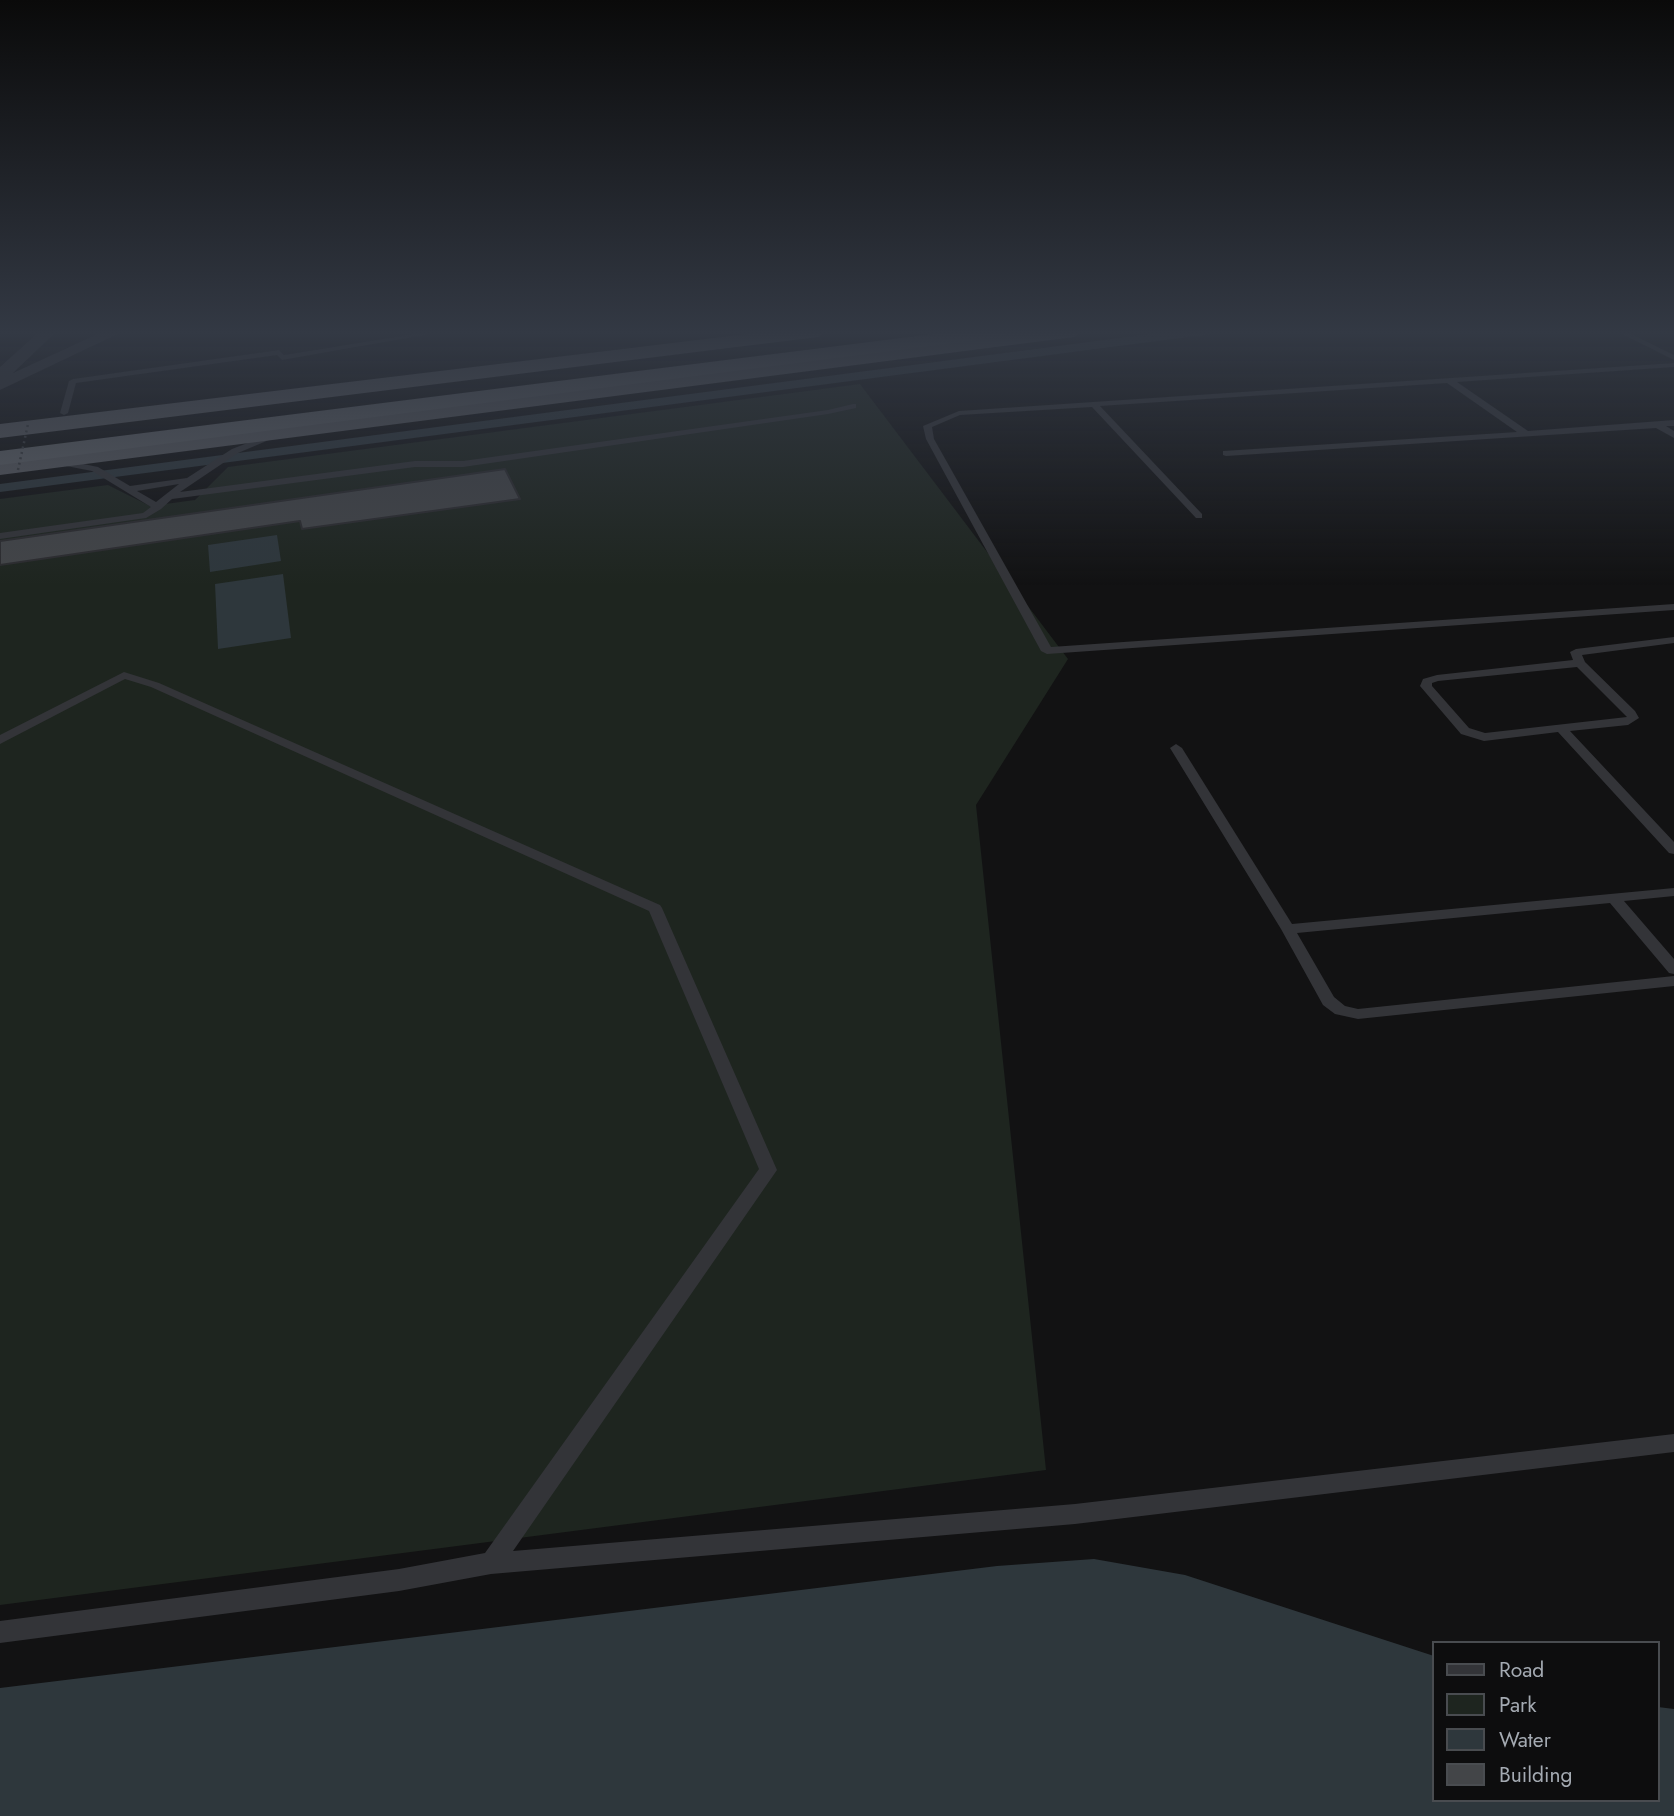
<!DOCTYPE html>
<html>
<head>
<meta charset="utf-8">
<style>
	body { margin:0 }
	#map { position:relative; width:1674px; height:1816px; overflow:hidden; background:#121213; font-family:Jost,sans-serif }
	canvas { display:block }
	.legend { position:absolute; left:1432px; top:1641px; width:228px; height:161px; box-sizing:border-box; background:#0d0d0e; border:2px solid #494c50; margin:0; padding:9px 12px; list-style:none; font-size:21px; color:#a4aab2 }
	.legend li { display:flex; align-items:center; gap:14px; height:35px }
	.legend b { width:35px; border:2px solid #494c50 }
</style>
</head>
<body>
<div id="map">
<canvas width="1674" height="1816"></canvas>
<ul class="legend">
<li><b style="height:9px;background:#333438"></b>Road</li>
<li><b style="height:19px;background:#1e251f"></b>Park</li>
<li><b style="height:19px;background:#2e373c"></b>Water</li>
<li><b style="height:19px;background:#434548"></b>Building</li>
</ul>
</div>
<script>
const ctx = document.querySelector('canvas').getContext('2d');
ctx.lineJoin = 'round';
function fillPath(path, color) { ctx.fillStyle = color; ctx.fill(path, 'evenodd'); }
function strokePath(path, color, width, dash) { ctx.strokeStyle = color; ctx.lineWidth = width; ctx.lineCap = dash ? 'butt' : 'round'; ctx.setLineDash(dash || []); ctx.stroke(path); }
const green = new Path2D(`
	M860,384L1068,659L976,805L1046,1470L0,1605V499L108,485L150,506L195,500L228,467Z`);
const water = new Path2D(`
	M1173,331H1234L0,492V484Z
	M277,535L281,561L210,572L208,545Z
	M283,574L291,638L218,649L215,584Z
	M1094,1559L1185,1575L1434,1656V1800H1658V1707L1674,1709V1816H0V1688L997,1566Z`);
const building = new Path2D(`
	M505,469L520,499L302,529L300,521L0,565V541Z`);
const service = new Path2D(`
	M433,331H447L282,360L277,355L76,383L68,413L64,415L60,413L69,381L73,379L279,350L284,355Z
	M1616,331H1625L1674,355V360Z
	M1674,363V367L1457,382L1528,431L1674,420V426H1666L1674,431V438L1656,428L1226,456L1223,455V451L1517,432L1447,383L1100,406L1202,514V518H1196L1092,407L960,415L932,427L934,439L1051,647L1674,604V610L1047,654L1041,651L926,439L923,426L959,411Z
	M853,404H856V408L828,414L463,467H415L172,499L161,509L146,518L0,539V533L143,513L151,507L92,471L56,464L55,462L59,459L98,467L130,486L187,478L232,449L276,432L283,434L238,453L180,492L415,461H463L828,410ZM179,484L156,502L137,491Z
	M1674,637V643L1582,655L1585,662L1635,711L1639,718L1628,725L1570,731L1674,842V854L1669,853L1558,732L1484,741L1461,734L1420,686L1423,679L1437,675L1573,660L1570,652L1576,649ZM1577,667L1627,717L1485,733L1469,728L1432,686V683L1438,681Z
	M124,672L159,683L660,905L662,908L777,1170L513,1551L1075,1504L1674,1434V1452L1075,1524L491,1574L399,1591L0,1643V1621L399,1569L485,1553L759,1169L649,911L151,687L125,679L0,744V735Z
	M1176,744L1182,748L1292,924L1674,888V896L1624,901L1674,959V974L1669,973L1610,903L1297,933L1334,997L1345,1006L1358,1009L1674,976V986L1358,1019L1335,1014L1323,1005L1281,929L1170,748Z`);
const minor = new Path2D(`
	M40,331H57L13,373L104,331H124L0,390V367Z`);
const trunk = new Path2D(`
	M772,331H828L818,337L0,438V424Z
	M1030,331H1084L1074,337L0,475V461Z`);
const motorway = new Path2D(`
	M957,331H1011L1001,337L0,465V451Z`);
const pathBridge = new Path2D(`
	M18,470L28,424`);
fillPath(green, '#1e251f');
fillPath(water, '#2e373c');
fillPath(building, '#434548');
strokePath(building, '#2c2c2f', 2);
fillPath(service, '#333438');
fillPath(minor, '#333438');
fillPath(trunk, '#585a5f');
fillPath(motorway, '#606368');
strokePath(pathBridge, '#393b3f', 2.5, [2, 3.5]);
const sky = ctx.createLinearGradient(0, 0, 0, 585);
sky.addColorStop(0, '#0a0a0a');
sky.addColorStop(0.57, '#333944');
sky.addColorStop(1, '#33394400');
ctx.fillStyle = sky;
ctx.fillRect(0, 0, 1674, 585);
</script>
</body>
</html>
